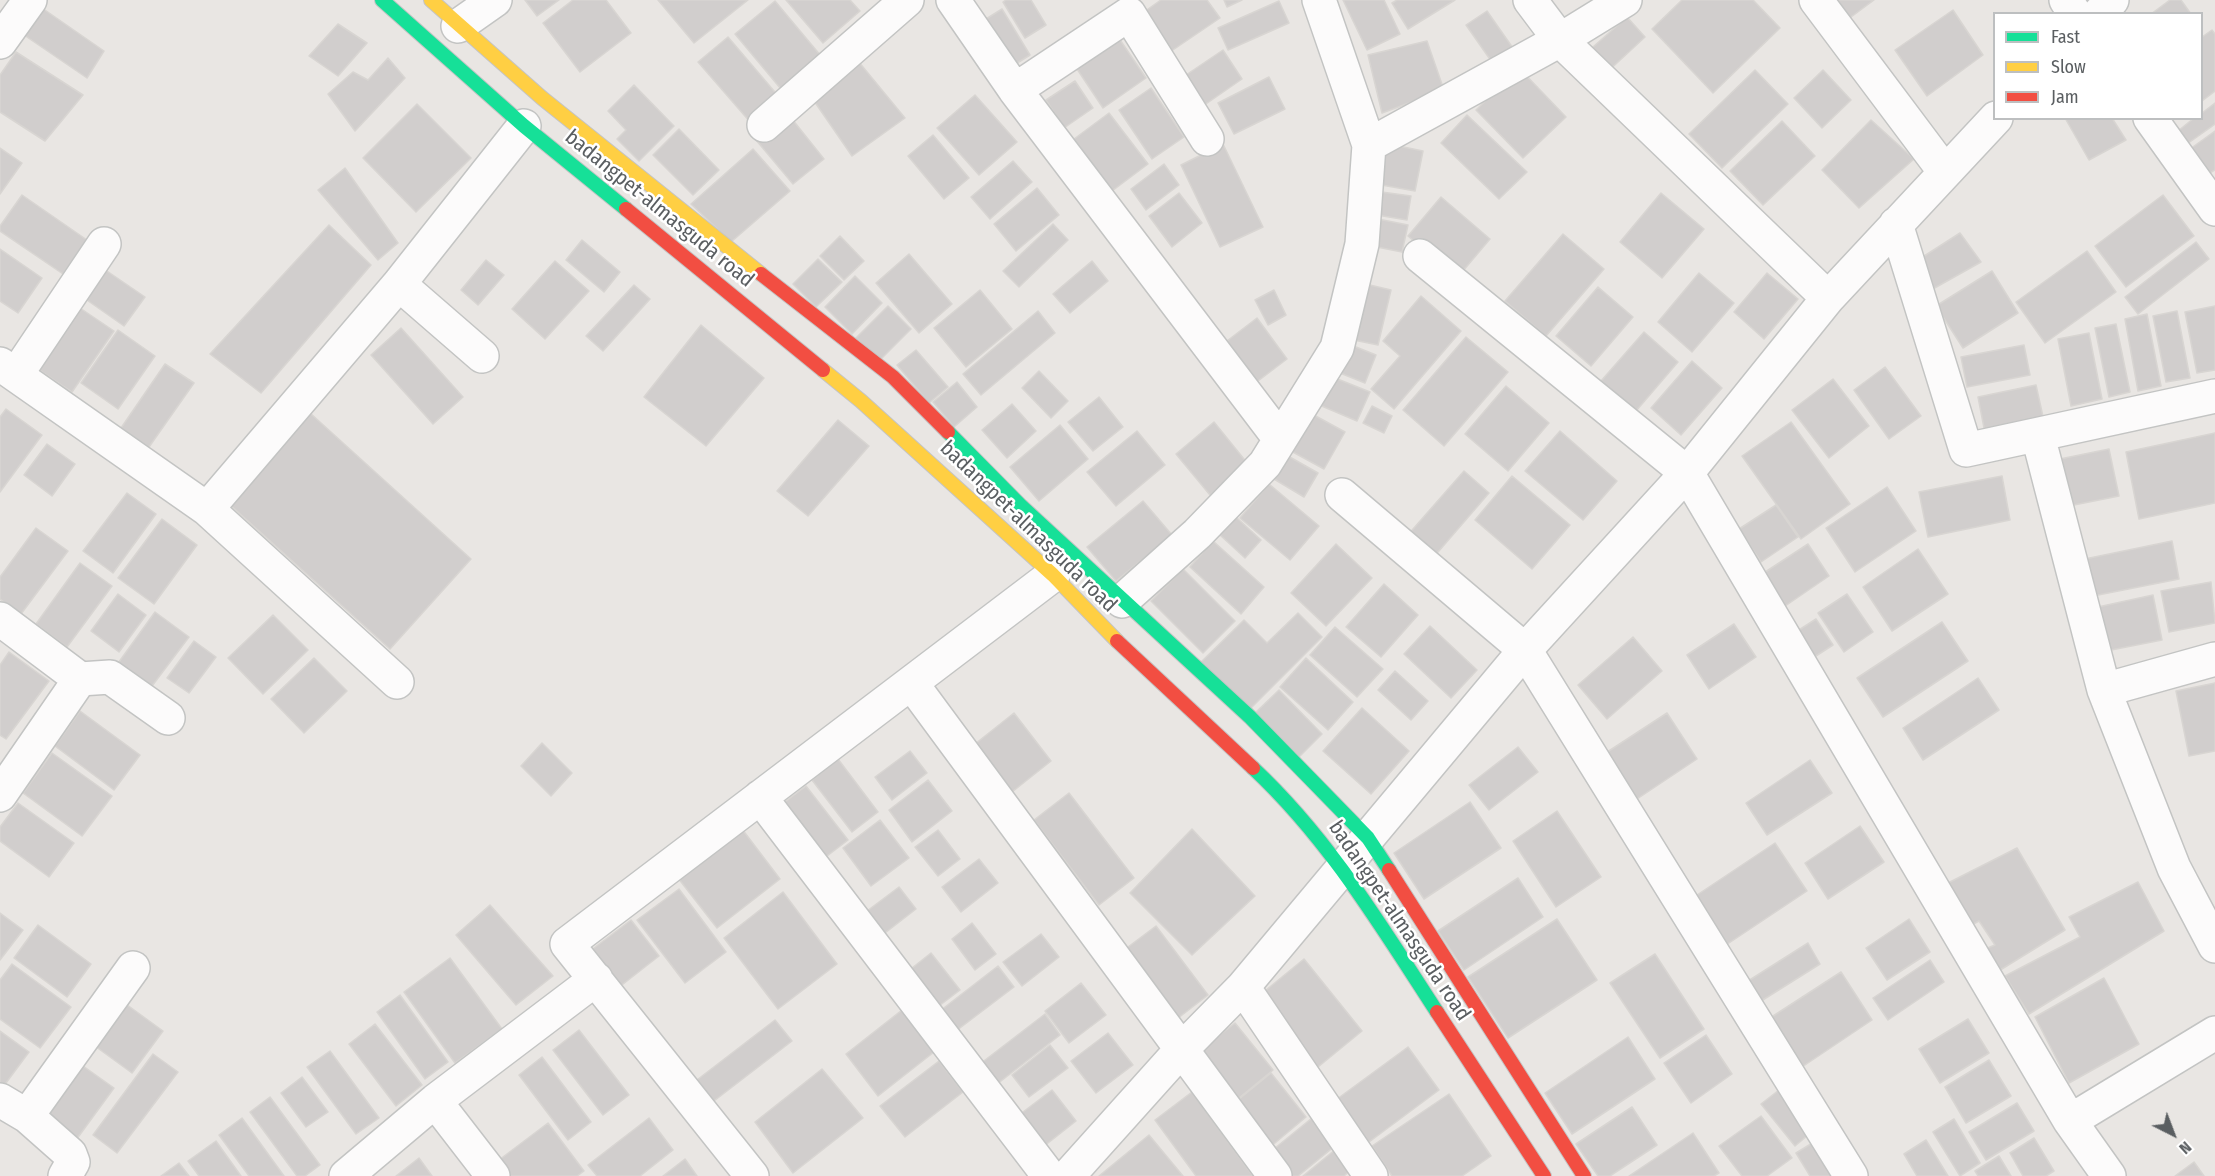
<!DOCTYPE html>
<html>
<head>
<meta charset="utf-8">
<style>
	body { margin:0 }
	#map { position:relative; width:2215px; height:1176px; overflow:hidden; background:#e9e6e3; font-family:"Fira Sans Condensed",sans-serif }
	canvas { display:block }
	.legend { position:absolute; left:1993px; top:12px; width:210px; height:108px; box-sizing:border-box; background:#fff; border:2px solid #bdbfc0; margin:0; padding:8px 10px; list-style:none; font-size:18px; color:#5a5e61 }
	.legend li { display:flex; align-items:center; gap:12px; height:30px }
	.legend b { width:30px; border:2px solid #bdbfc0 }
	.north { position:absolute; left:2143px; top:1104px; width:60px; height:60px; -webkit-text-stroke:4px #fff; paint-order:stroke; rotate:138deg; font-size:16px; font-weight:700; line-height:24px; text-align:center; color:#5a5e61 }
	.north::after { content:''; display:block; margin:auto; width:21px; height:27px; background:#5a5e61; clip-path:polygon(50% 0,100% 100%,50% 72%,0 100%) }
</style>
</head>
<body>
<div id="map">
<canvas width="2215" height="1176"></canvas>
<ul class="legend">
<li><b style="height:8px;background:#16e098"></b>Fast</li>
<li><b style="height:8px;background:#ffcf43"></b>Slow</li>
<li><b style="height:8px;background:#f24e42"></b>Jam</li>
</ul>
<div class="north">N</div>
</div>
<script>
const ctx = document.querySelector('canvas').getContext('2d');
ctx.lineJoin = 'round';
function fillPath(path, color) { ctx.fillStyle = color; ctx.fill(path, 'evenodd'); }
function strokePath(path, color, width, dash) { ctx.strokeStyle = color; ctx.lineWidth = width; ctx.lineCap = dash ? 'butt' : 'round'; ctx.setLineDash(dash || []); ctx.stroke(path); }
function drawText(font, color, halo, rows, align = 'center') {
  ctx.font = font + ' "Fira Sans Condensed",sans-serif'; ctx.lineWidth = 5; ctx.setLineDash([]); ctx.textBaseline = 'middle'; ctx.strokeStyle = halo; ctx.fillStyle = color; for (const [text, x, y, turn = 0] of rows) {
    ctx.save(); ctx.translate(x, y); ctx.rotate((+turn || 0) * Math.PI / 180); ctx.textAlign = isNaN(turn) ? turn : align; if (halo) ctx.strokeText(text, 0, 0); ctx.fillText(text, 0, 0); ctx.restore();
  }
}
const building = new Path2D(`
	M525,0H559L537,16Z
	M573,0H606L631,33L580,72L543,23Z
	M658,0H748L694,43Z
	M786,0H850L860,11L823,43Z
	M1006,0H1031L1046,25L1025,38L1003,2Z
	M1161,0H1207L1220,18L1167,54L1141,14Z
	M1224,0H1242L1227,7Z
	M1343,0H1384L1400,34L1367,50Z
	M1397,0H1455L1408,29L1392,3Z
	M1682,0H1753L1780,28L1713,93L1652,29Z
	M1833,0H1874L1847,20Z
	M2170,0H2181L2191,14H2151Z
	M775,1L821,56L781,89L735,34Z
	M1279,1L1289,23L1228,50L1218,28Z
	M42,8L104,51L87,78L24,35Z
	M1002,9L1030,55L1006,70L978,24Z
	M1953,10L1983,55L1927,96L1895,50Z
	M1487,11L1515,51L1494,65L1466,25Z
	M1627,17L1645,37L1604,75L1585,54Z
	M338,24L367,43L338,76L309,56Z
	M2212,30L2215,34V91L2202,101V37Z
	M1116,34L1146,78L1103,108L1073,63Z
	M728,37L780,98L751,123L698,62Z
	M1427,41L1444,90L1382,113L1368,55Z
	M1223,50L1242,79L1203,106L1183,77Z
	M16,52L83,95L45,141L0,112V75Z
	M388,58L405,78L355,131L328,94L353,72L368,80Z
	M858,61L905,118L852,156L812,98Z
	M1519,68L1566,117L1523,158L1476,110Z
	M1755,70L1788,104L1722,168L1689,134Z
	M1823,70L1851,100L1822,128L1794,98Z
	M1269,77L1285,109L1234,134L1218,103Z
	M1075,81L1093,108L1064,128L1046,100Z
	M634,85L674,126L639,161L617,139L626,130L608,111Z
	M1151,88L1184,137L1152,159L1119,110Z
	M975,95L1017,142L979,175L937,128Z
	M2215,103V124L2187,144L2178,131L2194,118H2202V113Z
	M417,104L471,158L416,212L363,158Z
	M1109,113L1148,164L1104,197L1066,145Z
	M788,114L824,159L793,184L756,140Z
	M1467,115L1527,172L1499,199L1441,143Z
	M2065,118H2112L2126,140L2089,160Z
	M1871,120L1914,159L1859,208L1822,170Z
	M1782,121L1815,156L1763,205L1730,171Z
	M679,129L719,170L693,195L653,155Z
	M2215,131V170L2208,174L2190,149Z
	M933,135L969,178L944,199L908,156Z
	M1384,143L1423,151L1415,191L1376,184Z
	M1223,144L1263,227L1220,247L1181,165Z
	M0,148L22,163L0,194Z
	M753,149L790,191L731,242L691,204Z
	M1013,161L1032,182L990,219L971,197Z
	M1164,164L1179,185L1146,210L1131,189Z
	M345,168L398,243L378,260L318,190Z
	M1037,188L1059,215L1016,251L994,224Z
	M1374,191L1411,196L1407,220L1371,214Z
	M1179,193L1202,223L1172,247L1149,216Z
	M1661,193L1704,229L1662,278L1620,242Z
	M22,195L87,240L63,274L0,231V226Z
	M2163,195L2194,236L2126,287L2095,246Z
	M1441,197L1490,239L1457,278L1408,236Z
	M1373,218L1408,225L1402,252L1367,245Z
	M1053,224L1068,240L1019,287L1003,271Z
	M329,225L371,265L261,393L210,354Z
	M1960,233L1981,262L1931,290L1918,260Z
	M1563,234L1604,269L1546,336L1505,301Z
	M840,236L864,261L844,280L820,256Z
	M582,240L620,272L604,292L566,260Z
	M2196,242L2209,259L2138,314L2125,297Z
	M0,249L42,278L18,313L0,301Z
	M2087,251L2116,292L2045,343L2016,302Z
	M909,254L952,304L919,333L876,283Z
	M818,259L842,282L816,307L793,284Z
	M486,260L504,275L478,305L461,290Z
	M555,261L589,291L545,339L512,309Z
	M1092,261L1108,281L1070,313L1053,294Z
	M104,269L145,297L124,326L84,298Z
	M1992,271L2018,313L1963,348L1936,306Z
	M1699,273L1734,303L1692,352L1658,322Z
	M1767,273L1798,299L1764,339L1734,312Z
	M855,276L882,303L852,334L825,307Z
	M1357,282L1391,290L1378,345L1344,338Z
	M634,285L650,299L603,351L586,336Z
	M1598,287L1633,317L1591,366L1556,336Z
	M980,290L1012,329L966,367L934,328Z
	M1274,290L1286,315L1268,325L1255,300Z
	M1421,296L1461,331L1394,409L1371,389L1400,356L1383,341Z
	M77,306L114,331L72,392L35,367Z
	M888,306L911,329L879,361L856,338Z
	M2215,306V370L2197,373L2185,312Z
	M1038,311L1055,333L981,395L963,374Z
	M2177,311L2190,378L2166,382L2153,316Z
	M2147,314L2161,386L2138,391L2125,319Z
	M1257,318L1287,359L1254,384L1223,344Z
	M2116,324L2130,392L2109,397L2095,328Z
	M701,325L764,378L706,446L644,397Z
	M401,328L463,397L433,424L371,355Z
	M118,330L155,356L118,409L81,383Z
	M1644,332L1678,362L1636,411L1601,381Z
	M2089,333L2102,399L2071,406L2058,339Z
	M1466,337L1508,372L1444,446L1403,410Z
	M1346,343L1376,355L1365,383L1335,371Z
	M2024,345L2030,375L1967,387L1961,357Z
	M916,350L948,387L929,403L897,365Z
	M1692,361L1722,388L1681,435L1651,408Z
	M165,364L194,383L149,447L121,428Z
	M1885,367L1921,416L1889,439L1854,390Z
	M1039,371L1068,401L1051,418L1022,388Z
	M1330,376L1370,392L1357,421L1317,404Z
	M1833,379L1869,426L1829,458L1792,410Z
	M957,382L977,407L954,427L933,402Z
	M2036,385L2044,421L1985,433L1978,397Z
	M1506,386L1549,423L1508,471L1465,434Z
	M1099,397L1123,427L1093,451L1068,422Z
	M1012,404L1036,431L1007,458L982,430Z
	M1372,406L1392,416L1384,433L1363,423Z
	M6,409L42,435L0,492V417Z
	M310,413L471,559L390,649L228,503Z
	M1312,414L1345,432L1324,469L1291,451Z
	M838,420L869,446L808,516L777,491Z
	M1214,422L1248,464L1210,495L1176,454Z
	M1791,422L1850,504L1801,539L1742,456Z
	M1060,425L1088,459L1039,501L1010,467Z
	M1137,431L1165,465L1116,506L1087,472Z
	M1560,431L1617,481L1583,520L1525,471Z
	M2215,433V503L2139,519L2126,452Z
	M47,444L75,464L52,496L24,475Z
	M2109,449L2119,496L2069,506L2060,459Z
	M1288,456L1318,473L1304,497L1274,479Z
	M1464,471L1489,493L1432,559L1406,537Z
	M1512,476L1570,525L1532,569L1475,520Z
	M2002,476L2010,520L1928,537L1919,492Z
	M1269,484L1319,526L1290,560L1240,518Z
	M1887,487L1916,531L1855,572L1826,528Z
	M127,493L156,514L113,573L83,551Z
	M1143,501L1172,535L1116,581L1087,547Z
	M1776,505L1798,537L1761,562L1739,529Z
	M1236,517L1261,540L1245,558L1220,535Z
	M162,519L197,545L154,604L118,578Z
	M36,528L68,551L21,614L0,599V577Z
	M1213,541L1264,587L1241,614L1190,567Z
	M2172,541L2179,579L2088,597L2080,560Z
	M1336,544L1372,578L1326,626L1291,593Z
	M1808,544L1829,576L1775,613L1753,580Z
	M1918,549L1948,594L1892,631L1863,587Z
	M80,563L112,586L67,647L36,624Z
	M1183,569L1235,621L1203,653L1151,601Z
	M2211,582L2215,623L2169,632L2161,591Z
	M1384,584L1418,615L1381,657L1346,627Z
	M118,594L146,615L119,652L91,631Z
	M1847,594L1873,632L1844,652L1818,613Z
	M2153,595L2162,640L2106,651L2098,607Z
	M155,612L189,637L149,690L116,666Z
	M1298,613L1322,637L1247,712L1199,664L1244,620L1267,643Z
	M273,615L308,650L263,694L228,658Z
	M1816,619L1833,645L1805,663L1788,637Z
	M1942,622L1968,661L1883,717L1857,678Z
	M1734,624L1756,657L1709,689L1687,655Z
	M1430,626L1477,670L1451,698L1404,654Z
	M1335,627L1383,669L1357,697L1310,655Z
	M1633,637L1662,671L1607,719L1578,685Z
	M194,641L216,657L189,693L167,678Z
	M9,652L49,681L6,739L0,735V665Z
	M314,658L347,691L304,733L271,699Z
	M1306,658L1353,702L1328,730L1280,687Z
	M1395,671L1428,701L1411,720L1378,690Z
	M1978,678L1999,710L1923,760L1903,728Z
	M2215,683V751L2189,756L2176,691Z
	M1279,690L1322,734L1299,757L1255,713Z
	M1362,708L1409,751L1371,794L1323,751Z
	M80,711L140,755L114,790L55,746Z
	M1014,713L1051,761L1012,792L975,744Z
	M1667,713L1697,759L1625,807L1595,760Z
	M542,743L572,773L551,796L521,766Z
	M1518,747L1538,772L1489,810L1469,785Z
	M910,751L927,773L892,800L875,777Z
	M52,753L112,796L82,836L23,793Z
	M838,759L878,812L852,832L812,780Z
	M1810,760L1832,793L1767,835L1746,803Z
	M928,780L952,811L912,842L889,810Z
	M806,786L848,840L814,866L773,811Z
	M1069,793L1134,878L1099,905L1034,820Z
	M1470,802L1501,848L1424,899L1394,853Z
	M18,803L74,843L49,877L0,841V827Z
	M1557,811L1601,877L1556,907L1513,841Z
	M880,820L909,858L871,886L843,848Z
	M1860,826L1884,862L1828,899L1805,863Z
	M742,829L780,879L717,928L678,878Z
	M1192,829L1255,896L1192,955L1130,893Z
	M938,830L960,859L938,876L915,847Z
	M1775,843L1807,891L1726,945L1694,897Z
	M2017,848L2065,930L1997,972L1985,949L1995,945L1979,921L1968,927L1948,883Z
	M979,859L998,883L961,912L942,887Z
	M1518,878L1543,917L1464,970L1438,931Z
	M2138,882L2164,931L2029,1014L2005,976L2080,937L2069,917Z
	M899,887L916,909L876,940L859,917Z
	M679,889L726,952L685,983L637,920Z
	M783,892L837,964L778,1009L724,938Z
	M490,905L553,976L516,1005L456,935Z
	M0,913L23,930L0,960Z
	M1557,919L1597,980L1508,1038L1468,977Z
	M1909,919L1930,952L1887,980L1866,948Z
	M631,920L659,956L618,988L590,951Z
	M972,923L996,954L975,970L952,939Z
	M38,925L91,964L67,997L14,958Z
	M1156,926L1208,995L1173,1022L1120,953Z
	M1041,934L1059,957L1022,986L1003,962Z
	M1808,943L1820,964L1750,1008L1737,988Z
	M931,953L960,990L935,1009L907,972Z
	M1655,954L1704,1029L1660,1058L1610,983Z
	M450,958L502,1029L455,1063L404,992Z
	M1304,959L1362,1031L1318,1067L1260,995Z
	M1930,960L1944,982L1888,1020L1873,998Z
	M12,964L71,1007L40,1048L0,1019V980Z
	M998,966L1014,987L952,1034L936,1014Z
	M1841,972L1872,1020L1802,1067L1770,1018Z
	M2104,978L2139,1044L2069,1083L2035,1017Z
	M1081,983L1106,1015L1069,1043L1045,1011Z
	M400,995L448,1062L425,1079L377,1012Z
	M119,999L163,1031L132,1073L88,1041Z
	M902,1010L934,1052L878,1096L846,1054Z
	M1045,1014L1060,1035L992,1088L976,1067Z
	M1968,1019L1989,1053L1940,1083L1919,1049Z
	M775,1020L792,1041L710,1104L693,1083Z
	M1235,1023L1273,1070L1239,1098L1201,1050Z
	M375,1024L422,1085L396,1106L349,1044Z
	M579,1030L629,1095L603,1115L553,1050Z
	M0,1031L29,1052L3,1087L0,1085Z
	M1108,1033L1133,1065L1096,1093L1071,1061Z
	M1706,1035L1732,1074L1691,1103L1664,1063Z
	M1628,1037L1655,1079L1572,1134L1545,1093Z
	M1050,1045L1068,1068L1029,1097L1012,1075Z
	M1408,1047L1439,1090L1365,1145L1333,1102Z
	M330,1051L379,1118L356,1134L307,1067Z
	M153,1054L178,1072L117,1153L93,1135Z
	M542,1057L591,1122L568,1140L519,1075Z
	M1989,1060L2011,1096L1966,1123L1945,1087Z
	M76,1061L114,1088L76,1140L39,1112Z
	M939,1061L963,1092L905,1137L880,1106Z
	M822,1069L863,1118L793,1173L755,1122Z
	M1271,1073L1306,1117L1269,1148L1233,1104Z
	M302,1077L328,1112L306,1127L281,1093Z
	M1052,1090L1076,1121L1043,1147L1019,1115Z
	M1779,1090L1813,1131L1795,1146L1761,1104Z
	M1192,1092L1253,1176H1196L1155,1120Z
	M1449,1094L1491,1156L1462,1176H1392L1372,1146Z
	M270,1097L320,1165L305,1176H297L250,1112Z
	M2017,1103L2034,1131L1986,1160L1969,1132Z
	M1632,1107L1657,1145L1610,1176H1598L1576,1144Z
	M1761,1116L1792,1158L1767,1176H1742L1719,1146Z
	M242,1118L284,1176H249L219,1135Z
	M649,1118L673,1150L640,1176H597L588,1165Z
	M1312,1118L1335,1146L1298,1176H1288L1269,1153Z
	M1954,1119L1980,1163L1960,1176L1933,1132Z
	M548,1123L584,1171L577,1176H505L495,1163Z
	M1693,1133L1719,1173L1714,1176H1629Z
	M1149,1135L1183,1176H1099Z
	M2034,1138L2054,1171L2046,1176H2023L2010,1153Z
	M1819,1139L1841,1176H1810L1796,1153Z
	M1926,1140L1948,1176H1917L1904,1154Z
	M216,1141L241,1176H199L188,1161Z
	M1336,1149L1352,1169L1344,1176H1303Z
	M1999,1156L2011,1176H1978L1975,1171Z
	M419,1158L432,1176H396Z
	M685,1159L697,1176H663Z
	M2194,1162L2204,1176H2175Z
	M179,1163L189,1176H161Z`);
const street = new Path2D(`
	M953,0L1015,90L1280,439
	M1530,0L1560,40L1828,298
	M1816,0L1945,172
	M2066,0L2075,14
	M2099,14L2112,0
	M458,26L495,0
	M0,42L30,0
	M1015,90L1129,14L1207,139
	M2150,118L2215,209
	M764,125L907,0
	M1369,145L1560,40L1625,0
	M1896,224L1966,450L2215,396
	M1420,256L1687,473L2070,1121
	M399,284L482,356
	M0,364L207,509L397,682
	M16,375L104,244
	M2038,436L2104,690L2174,868L2215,946
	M1342,495L1525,650L1851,1176
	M207,509L399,284L524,126
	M1122,601L1197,534L1265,464L1337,348L1362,244L1369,145L1319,0
	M0,619L80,679L0,795
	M80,679L110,677L168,718
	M912,684L1275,1176
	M2104,690L2215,659
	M760,797L1049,1176
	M1243,987L1371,1176
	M0,1100L27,1116L133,968
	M27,1116L70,1154L73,1162L65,1176
	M346,1176L435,1101
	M493,1176L435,1101L596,979
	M752,1176L567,944L1053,575
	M1068,1176L1182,1049L1243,987L1525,650L1687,473L1828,298L1996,118
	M2109,1176L2070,1121L2215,1033`);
const fast = new Path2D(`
	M382,0L524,126L626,209
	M948,432L1021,506L1250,717L1368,838L1389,870
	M1253,768C1329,839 1381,926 1437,1012`);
const slow = new Path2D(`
	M431,0L542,98L761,274
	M823,370L861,401L1053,575L1117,641`);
const jam = new Path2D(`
	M626,209L823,370
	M761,274L893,377L948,432
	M1117,641L1253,768
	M1389,870L1584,1176
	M1437,1012L1544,1176`);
const streetNames = [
	["badangpet-almasguda road",659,209,39],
	["badangpet-almasguda road",1028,527,44],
	["badangpet-almasguda road",1399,921,56]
];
fillPath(building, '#d1cecd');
strokePath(building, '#d8d5d2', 1.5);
strokePath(street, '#c3c4c3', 36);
strokePath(fast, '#c4c4c4', 16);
strokePath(slow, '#c4c4c4', 16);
strokePath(jam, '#c4c4c4', 16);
strokePath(street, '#fcfbfb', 33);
strokePath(fast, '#16e098', 14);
strokePath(slow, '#ffcf43', 14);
strokePath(jam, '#f24e42', 14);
drawText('21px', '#5a5e61', '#fff', streetNames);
</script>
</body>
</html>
